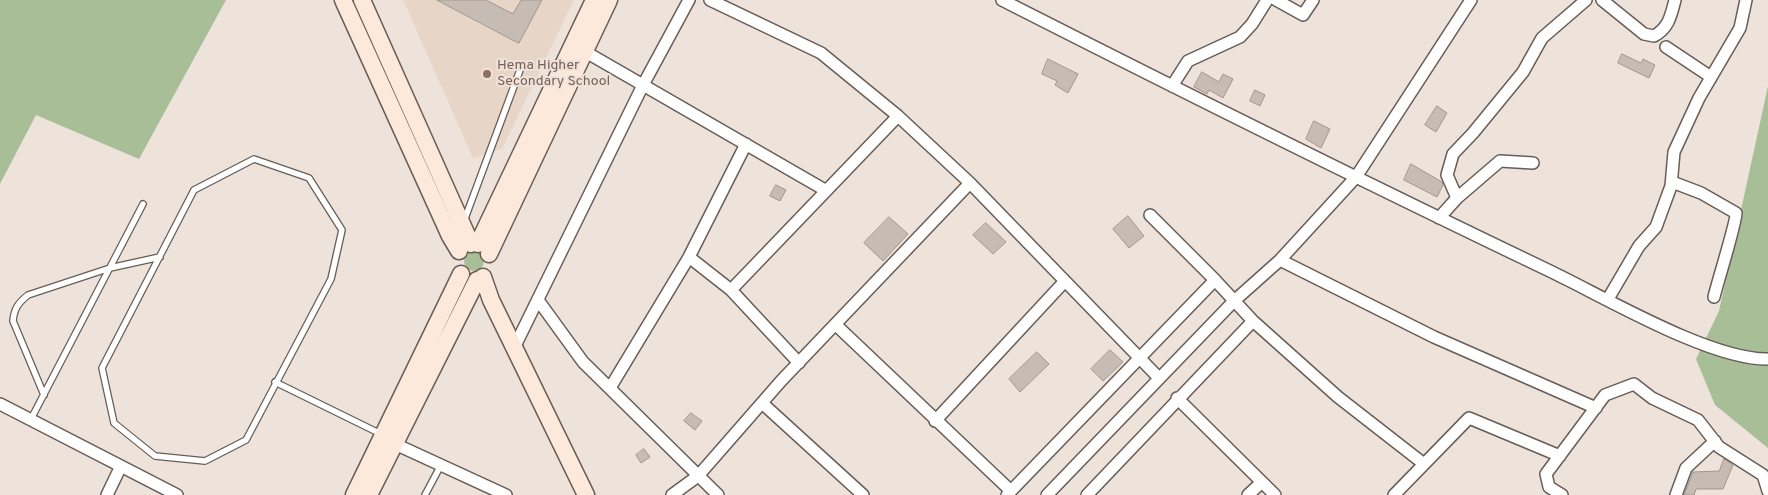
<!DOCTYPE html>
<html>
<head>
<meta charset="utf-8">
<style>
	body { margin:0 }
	canvas { display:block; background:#eee3da }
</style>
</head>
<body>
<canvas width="1768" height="495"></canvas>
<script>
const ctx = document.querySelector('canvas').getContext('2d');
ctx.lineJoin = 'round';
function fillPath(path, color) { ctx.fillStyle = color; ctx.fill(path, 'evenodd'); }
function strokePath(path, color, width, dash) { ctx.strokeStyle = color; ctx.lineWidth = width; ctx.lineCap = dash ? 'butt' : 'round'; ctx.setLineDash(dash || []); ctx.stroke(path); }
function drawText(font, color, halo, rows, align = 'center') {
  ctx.font = font + ' Overpass,sans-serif'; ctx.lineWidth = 4; ctx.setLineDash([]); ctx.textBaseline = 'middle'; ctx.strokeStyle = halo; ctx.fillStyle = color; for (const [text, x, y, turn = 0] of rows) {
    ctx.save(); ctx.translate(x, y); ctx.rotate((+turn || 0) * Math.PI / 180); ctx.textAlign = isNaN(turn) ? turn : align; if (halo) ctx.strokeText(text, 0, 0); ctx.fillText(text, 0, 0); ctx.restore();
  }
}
const built = new Path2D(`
	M403,0H574L502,149L473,158Z`);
const green = new Path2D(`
	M0,0H226L139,159L36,115L0,184Z
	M1768,86V448L1715,405L1696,359L1719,311Z
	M464 261a10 10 0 1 1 20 0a10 10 0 1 1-20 0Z`);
const building = new Path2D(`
	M437,0H486L513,14L521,0H542L519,43Z
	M1622,54L1641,63L1643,59L1655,65L1649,78L1618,63Z
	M1048,59L1078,74L1068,93L1055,85L1057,81L1042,74Z
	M1202,72L1219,82L1223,74L1233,79L1223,98L1209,90L1207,94L1194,87Z
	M1255,90L1265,95L1260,106L1250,101Z
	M1437,106L1447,113L1436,132L1425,125Z
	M1314,121L1330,129L1321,148L1306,139Z
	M1411,164L1442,182L1443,185L1437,197L1404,180Z
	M776,185L786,190L780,201L770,196Z
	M1128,216L1144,236L1129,248L1113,229Z
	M889,217L908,234L883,261L864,243Z
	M986,223L1006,242L993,254L973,235Z
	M1110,350L1123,362L1103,381L1091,369Z
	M1037,352L1049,364L1020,392L1009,379Z
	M691,413L702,421L695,430L684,421Z
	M644,449L650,457L641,463L636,455Z
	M1724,459L1733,465L1723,489H1696L1694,495H1684L1693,472L1719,471Z`);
const lane = new Path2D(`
	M254,159L309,178L342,230L331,279L246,440L205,461L155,456L114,423L102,368L194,190Z
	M464,221L520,70
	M275,382L381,434
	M44,395L13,321C14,309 18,303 28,295L110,268L160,257
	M31,419L143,204
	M425,495L441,465`);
const street = new Path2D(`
	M710,0L821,53L898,116L970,183L1159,378
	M1002,0C1185,93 1368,184 1552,272C1606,298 1711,360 1768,359
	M1276,0L1303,15L1313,0
	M1602,0L1644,34L1654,36C1669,28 1671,15 1675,0
	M1666,47L1711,77
	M584,51L825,190
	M1172,86L1188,61L1240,37L1252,24L1267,0
	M1672,182L1701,193L1736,213C1737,220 1717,284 1714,297
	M1457,198L1447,175L1453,154L1473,133L1523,72L1542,38L1586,0
	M1150,215L1215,280L1253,321L1338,397L1424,464
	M1439,218L1457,198L1500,161L1533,163
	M689,257L731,290L799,363
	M1280,260L1434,337L1596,408
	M731,290L898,116
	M1608,299L1639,246L1656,227L1671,186L1674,152L1699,98L1740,28L1746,0
	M538,300L583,362L718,495
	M836,325L1011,491
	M514,348L643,85L689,0
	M610,388L689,257L746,144
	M1177,398L1275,495
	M762,403L863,495
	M0,404L177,495
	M935,421L1065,281
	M395,444L506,495
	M107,495L121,466
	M672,495L698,476L781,381L970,183
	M1007,495L1215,280
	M1047,495L1234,301L1280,260L1356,177L1471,0
	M1087,495L1253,321
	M1248,495L1262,482
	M1394,495L1469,418L1560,456
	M1562,495L1549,487L1546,474L1605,395L1634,384L1652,398L1698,420L1719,447L1763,475L1768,491
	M1676,495L1686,468L1715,441`);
const secondary = new Path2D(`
	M343,0L450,236L459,251
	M362,0L471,244
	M478,244L594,0
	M489,254L609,0
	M483,277L491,300L586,495
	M354,495L461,274
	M369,495L477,280`);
const markers = [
	[487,74,5,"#8d6e63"]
];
const educationNames = [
	["Hema Higher",497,66],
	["Secondary School",497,82]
];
fillPath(built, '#e7d6c8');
fillPath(green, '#a7be96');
fillPath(building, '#c7bcb4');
strokePath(building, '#a1978e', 1);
strokePath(lane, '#675d56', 8);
strokePath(street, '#675d56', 14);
strokePath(secondary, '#675d56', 19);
strokePath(lane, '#fff', 5.5);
strokePath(street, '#fff', 11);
strokePath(secondary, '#fce9dc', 16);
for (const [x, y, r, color] of markers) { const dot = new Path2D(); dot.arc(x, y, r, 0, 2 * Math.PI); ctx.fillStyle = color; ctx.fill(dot); strokePath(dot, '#eee3da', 2); }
drawText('14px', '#785e54', '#eee3da', educationNames, 'left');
</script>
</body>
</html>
